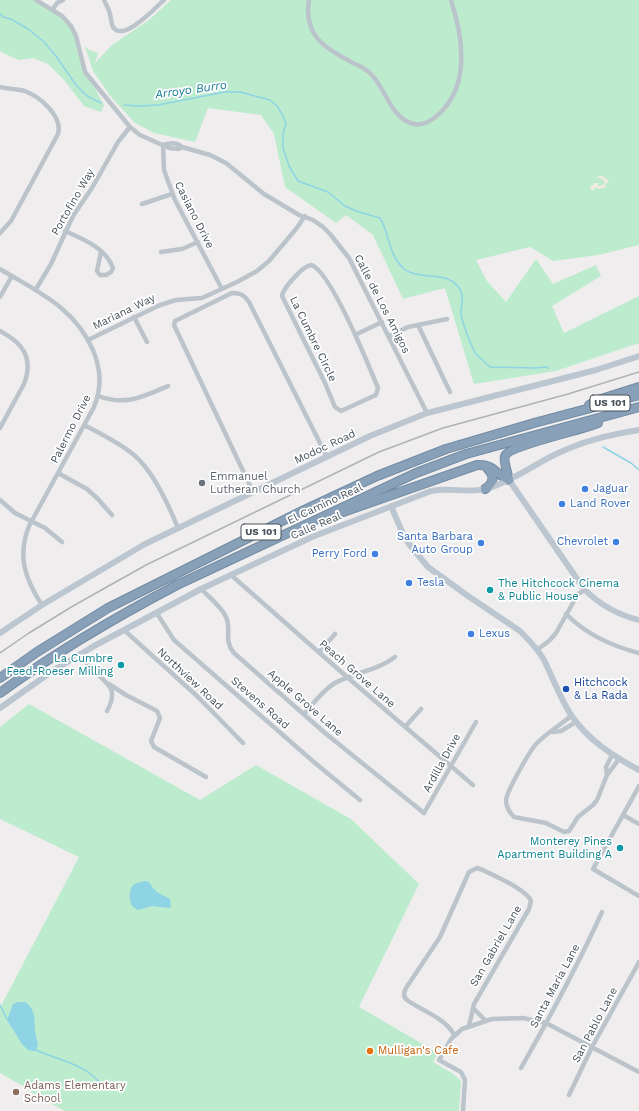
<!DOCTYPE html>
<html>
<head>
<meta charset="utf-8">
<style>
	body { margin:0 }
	canvas { display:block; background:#efeded }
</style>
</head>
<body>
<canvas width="639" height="1111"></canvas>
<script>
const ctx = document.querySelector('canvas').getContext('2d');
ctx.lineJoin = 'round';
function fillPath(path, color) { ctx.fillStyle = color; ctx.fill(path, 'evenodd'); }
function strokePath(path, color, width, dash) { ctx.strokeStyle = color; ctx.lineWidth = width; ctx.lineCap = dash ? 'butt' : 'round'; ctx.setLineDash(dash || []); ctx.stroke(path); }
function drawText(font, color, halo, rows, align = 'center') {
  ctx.font = font + ' "Work Sans",sans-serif'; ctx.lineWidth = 3.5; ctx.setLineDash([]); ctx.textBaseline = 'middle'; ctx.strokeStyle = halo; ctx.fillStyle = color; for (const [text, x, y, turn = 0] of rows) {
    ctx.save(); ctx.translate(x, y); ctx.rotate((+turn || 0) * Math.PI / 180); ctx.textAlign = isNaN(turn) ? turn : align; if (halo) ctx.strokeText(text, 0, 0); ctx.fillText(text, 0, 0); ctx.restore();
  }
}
const green = new Path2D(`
	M0,0H36L53,9L71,26L83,66L104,105L101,112L84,106L64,80L48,64L33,58L19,60L1,52L0,50Z
	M171,0H639V245L598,255L553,261L530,247L476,260L487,281L506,302L536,259L553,284L596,265L601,276L552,306L564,333L639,296V343L556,371L474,384L445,288L403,299L373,235L346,215L336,223L285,187L274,134L261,115L208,108L195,142L154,133L135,123L111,97L93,71L85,46L89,50L98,53L95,63L112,45L149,20Z
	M29,704L200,800L256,765L351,819L419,884L359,1007L438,1053L433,1062L455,1075L461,1081L459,1111H65L35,1095L28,1089L0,1073V1008L79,857L0,819V727Z`);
const sand = new Path2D(`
	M599,176H602L609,181L606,184V187L599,189L595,187V189L592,191L590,186L592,185H594L593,183H598V186L603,185L605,182L600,178H597Z`);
const water = new Path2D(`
	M145,881C152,882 150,886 155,890C158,894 166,896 170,899L171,907L169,908L152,906L138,910L132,906C129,900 128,887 135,884C138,882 142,882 145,881Z
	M25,1002C38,1010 33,1024 36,1036C36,1039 38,1042 38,1046L35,1051L28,1050L22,1044L7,1020L13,1004L18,1002Z`);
const stream = new Path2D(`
	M0,14L3,17L11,19L28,29L43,41L56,56L76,85L87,96L101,103
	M124,105L139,106L158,105L225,92H240L270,100L277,106L282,114L286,123L283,134V148L289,166L298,181L328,192L345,206L356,211L380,218C390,234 388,254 403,268C419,282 447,269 459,288C465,297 461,303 461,312C461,320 472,349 477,355C481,359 486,363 490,367L536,368L546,367L548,368
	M603,447L631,463L639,470
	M0,1005L7,1019
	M34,1049C56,1060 84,1063 100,1083`);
const street = new Path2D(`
	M36,0L62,16L71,26L76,36L85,72L130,127L140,135L169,148L179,149L182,147
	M104,0C106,5 109,9 110,14C111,18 111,23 113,27C123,43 156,7 164,0
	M309,0C303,37 326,48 353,63C360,66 366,69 371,74C386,89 391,119 414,124C423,126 433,120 439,114C470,85 463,37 451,0
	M53,9L57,3L63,0
	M0,87C8,89 17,89 25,91C40,97 63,116 58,134L11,221L0,233
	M163,145C169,143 177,142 182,147L210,155L226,163L264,194L299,215L313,220L323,227L330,234L349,258L427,413
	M163,145L164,170L175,200L222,289
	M142,204L172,194
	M65,231C83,239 106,248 113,268L111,272L106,275H100L97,271L101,252
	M161,252L182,249L198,242
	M311,265C330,270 369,366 378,388L376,395L341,411L335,407L325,383L282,296C283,288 303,266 311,265Z
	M0,269C38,292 74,307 93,350C101,370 102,387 94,407L29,526C17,556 25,579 42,605
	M36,289L51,264L73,216L92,188L118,142L130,127
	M0,297L12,276
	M134,317L147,342
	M418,325L450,392
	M0,331C23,343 34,358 24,384L0,428
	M355,335L382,322
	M389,336L408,327L447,319
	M88,340L160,305L176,300L202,298L237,282L257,271L269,261L296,229L305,216
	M98,396C126,406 142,397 168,386
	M84,425C101,434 120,443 134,455C152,470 169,506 178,528
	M58,473L87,489L98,499L112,515
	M253,492L174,325L175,321L232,293C241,293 244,295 249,302L327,457
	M0,500L15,513L45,528L62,542
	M231,575L347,677L473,785
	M201,589C209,597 221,606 226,617C232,630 223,640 234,653L325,733L424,813L476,722
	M156,612L174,640L315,763L360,800
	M566,614C586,634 611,646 639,653
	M124,630L197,696L243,743
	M537,650L550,640L556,633L578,594L585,590
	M319,652L335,634
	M80,655C84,659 88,665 92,669C106,684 120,687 107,711
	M109,684L126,695L157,711L160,718L151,741L154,747L206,777
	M304,714C313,704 323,690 335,683C355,672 377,671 395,657
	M571,716C560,725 547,733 537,743C530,750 507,791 506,800C506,807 509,812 514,817L546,823L564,832L569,831L578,817L593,805L597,800L607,775L619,759
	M405,727L421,709
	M553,732L561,731L576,722
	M607,775L606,767L612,755
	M639,786L593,869L639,896
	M623,815L639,824
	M473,1008L486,1021
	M454,1035C446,1018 422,1011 407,1000C403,997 404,992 406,988L440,937L469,872L477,868L483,870C496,877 526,889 531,901L529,909L474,1004L469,1026
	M521,1068C550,1017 578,965 602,912
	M569,1095L592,1047L639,962
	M463,1111L465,1080L461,1072L439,1060L451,1039L462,1029L492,1019L523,1018L546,1023L639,1072`);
const secondary = new Path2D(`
	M509,480L584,589C600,605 618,615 639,620
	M391,506L403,534L409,544L428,567L468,596L520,631C529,640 538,649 544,660C553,678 560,698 571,715C588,740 613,756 639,770
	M0,633L42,605L145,544L370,436L427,413L596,370L639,356
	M0,708L54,670L94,646L201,589L312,537L431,491C450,487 470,494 489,488C512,481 532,466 554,455C583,441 608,435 639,430`);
const highway = new Path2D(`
	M589,405L598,400L639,387
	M509,480C508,475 503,460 505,456C509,445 583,430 598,423
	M485,489C494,483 495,476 487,468
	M343,512L477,465C494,464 495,474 509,480
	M0,678L37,652L108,608L302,511L377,476L446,449L534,423L639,395
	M0,693C56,652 116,617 177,585L416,473L466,454L639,407`);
const rail = new Path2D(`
	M0,653L29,633L73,606L146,565L379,452L443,428L568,394L639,372`);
const markers = [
	[202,483,4,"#6b7280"],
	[585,489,4,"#3f7fe0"],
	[562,504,4,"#3f7fe0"],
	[616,542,4,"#3f7fe0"],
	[481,543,4,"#3f7fe0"],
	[375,554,4,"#3f7fe0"],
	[409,583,4,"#3f7fe0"],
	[490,590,4,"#0f9aa8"],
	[471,634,4,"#3f7fe0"],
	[121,665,4,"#0f9aa8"],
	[566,689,4,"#1a4fb4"],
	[620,848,4,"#0f9aa8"],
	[370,1051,4,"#e8710a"],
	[16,1092,4,"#8d6e63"]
];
const shields = [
	[610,403,40],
	[261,532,40]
];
const shieldNames = [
	["US 101",610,403],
	["US 101",261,532]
];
const streetNames = [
	["Portofino Way",73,202,-60],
	["Casiano Drive",194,215,63],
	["Calle de Los Amigos",382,304,63],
	["Mariana Way",124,312,-26],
	["La Cumbre Circle",313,339,64],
	["Palermo Drive",71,429,-63],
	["Modoc Road",325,447,-25],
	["El Camino Real",325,504,-25],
	["Calle Real",316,526,-23],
	["Peach Grove Lane",357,674,41],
	["Northview Road",190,679,43],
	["Stevens Road",260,703,41],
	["Apple Grove Lane",305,703,41],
	["Ardilla Drive",442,763,-61],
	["San Gabriel Lane",496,946,-60],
	["Santa Maria Lane",555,986,-62],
	["San Pablo Lane",595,1025,-62]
];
const worshipNames = [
	["Emmanuel",210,477],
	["Lutheran Church",210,490]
];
const shopNames = [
	["Jaguar",593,489],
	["Land Rover",570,504],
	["Santa Barbara",473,537,"right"],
	["Auto Group",473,550,"right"],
	["Chevrolet",608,542,"right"],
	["Perry Ford",367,554,"right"],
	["Tesla",417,583],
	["Lexus",479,634]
];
const cultureNames = [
	["The Hitchcock Cinema",498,584,"left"],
	["& Public House",498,597,"left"],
	["La Cumbre",113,659],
	["Feed-Roeser Milling",113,672],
	["Monterey Pines",612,842],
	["Apartment Building A",612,855]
];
const transitNames = [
	["Hitchcock",574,683],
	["& La Rada",574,696]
];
const foodNames = [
	["Mulligan's Cafe",378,1051]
];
const educationNames = [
	["Adams Elementary",24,1086],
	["School",24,1099]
];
const waterNames = [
	["Arroyo Burro",191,90,-8]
];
fillPath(green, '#bdebce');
fillPath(sand, '#f0eade');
fillPath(water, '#8ed4e4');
strokePath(stream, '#8ed4e4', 1.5);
strokePath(highway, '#738ca4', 10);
strokePath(street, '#bcc4cb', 4.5);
strokePath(secondary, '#bbc6d0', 6);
strokePath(highway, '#88a0b8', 8);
strokePath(rail, '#afb2b7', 1.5);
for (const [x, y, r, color] of markers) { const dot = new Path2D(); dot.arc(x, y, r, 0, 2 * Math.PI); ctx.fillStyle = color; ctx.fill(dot); strokePath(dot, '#fff', 1.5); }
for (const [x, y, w] of shields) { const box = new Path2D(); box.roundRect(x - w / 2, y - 8, w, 16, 3); ctx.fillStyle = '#fff'; ctx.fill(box); strokePath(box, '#465059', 1); }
drawText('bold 10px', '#465059', null, shieldNames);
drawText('11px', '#465059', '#fff', streetNames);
drawText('11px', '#5b616d', '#fff', worshipNames, 'left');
drawText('11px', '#366cbe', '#fff', shopNames, 'left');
drawText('11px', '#0d838f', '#fff', cultureNames, 'right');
drawText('11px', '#164399', '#fff', transitNames, 'left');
drawText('11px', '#c56008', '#fff', foodNames, 'left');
drawText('11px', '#785e54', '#fff', educationNames, 'left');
drawText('italic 12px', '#167d95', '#fff', waterNames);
</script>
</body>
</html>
